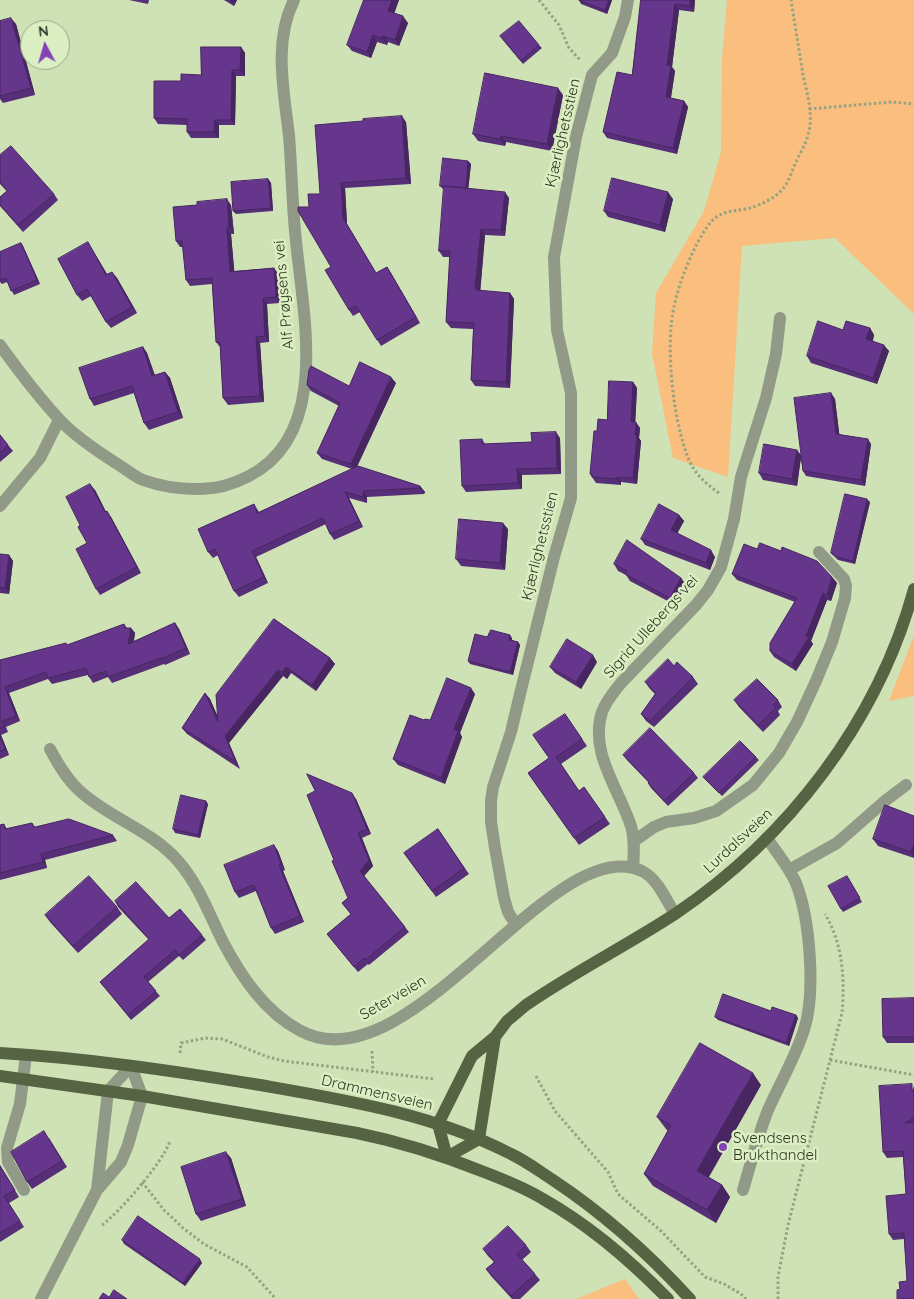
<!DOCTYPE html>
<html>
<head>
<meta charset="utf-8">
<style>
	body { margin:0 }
	#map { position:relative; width:914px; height:1299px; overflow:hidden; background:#cfe2b6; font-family:Quicksand,sans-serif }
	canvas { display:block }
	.north { position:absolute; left:20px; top:20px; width:50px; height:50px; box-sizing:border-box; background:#dcefc3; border:1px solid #96a583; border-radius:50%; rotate:354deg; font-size:14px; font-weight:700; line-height:20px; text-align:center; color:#2e3524 }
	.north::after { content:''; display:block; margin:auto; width:18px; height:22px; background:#8342b6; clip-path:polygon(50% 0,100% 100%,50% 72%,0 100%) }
</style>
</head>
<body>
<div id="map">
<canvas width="914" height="1299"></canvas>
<div class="north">N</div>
</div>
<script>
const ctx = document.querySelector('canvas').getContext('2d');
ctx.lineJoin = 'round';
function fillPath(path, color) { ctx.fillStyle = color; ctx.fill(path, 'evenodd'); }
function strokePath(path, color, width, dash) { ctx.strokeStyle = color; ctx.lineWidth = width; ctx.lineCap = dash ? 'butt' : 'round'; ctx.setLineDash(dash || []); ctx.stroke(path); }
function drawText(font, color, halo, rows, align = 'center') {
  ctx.font = font + ' Quicksand,sans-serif'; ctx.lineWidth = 5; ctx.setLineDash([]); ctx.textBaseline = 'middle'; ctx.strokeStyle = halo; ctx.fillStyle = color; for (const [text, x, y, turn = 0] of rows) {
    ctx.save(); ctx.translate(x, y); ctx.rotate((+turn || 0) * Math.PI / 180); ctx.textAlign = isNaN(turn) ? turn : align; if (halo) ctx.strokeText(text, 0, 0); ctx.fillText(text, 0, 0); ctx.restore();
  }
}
const green = new Path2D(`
	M727,0H914V314L835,238L742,246L728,477L673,458L652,354L656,293L704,211L721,152L722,57Z
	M914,635V696L889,701Z
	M625,1279L639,1299H576Z`);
const path = new Path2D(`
	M539,0L559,25L569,48L581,61
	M809,109L892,102L914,104
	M719,493C706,484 695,474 689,460C673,422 665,346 674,307C679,282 693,247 707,227C718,210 732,212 750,208C761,205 779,196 785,186C790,179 792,170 796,162C800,153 806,144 808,135C814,116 807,93 803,75C799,50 795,25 791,0
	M372,1051L373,1072
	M180,1053L181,1043L205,1038L222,1039L268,1057L284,1061L434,1079
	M830,1060L914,1075
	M536,1076L555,1111L608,1172L618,1194L661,1231L705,1277L724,1284L741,1294L746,1299
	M142,1182L164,1210L183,1228L204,1244L247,1267L276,1299
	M102,1225C120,1212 163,1162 170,1141
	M778,1299V1277L788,1225L842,1013C845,980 843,944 825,914`);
const minor = new Path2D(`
	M0,345C18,370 37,395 58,418C73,435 100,453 119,465C127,470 135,477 143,480C160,486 177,489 195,489C215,490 232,485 249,476C331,434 303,315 296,241C292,206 292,171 289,136C284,91 273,42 294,0
	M0,506L40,458L59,420
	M50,749C59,766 68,781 82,793C112,819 152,831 178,861C199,885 209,914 223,942C241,976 264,1011 299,1030C408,1092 552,829 642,871C658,879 666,900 675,914
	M634,841L654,827L666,822L694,818L716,811L753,785L779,753L797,722L816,681L832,642L845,598L846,586L844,579L819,552
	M633,868C634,854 635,839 631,826C619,789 589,752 602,712C606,701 614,692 621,683L696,605L708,590L721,567L734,519L741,477L766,398L776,354L780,318
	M789,870L837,843L885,801L906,785
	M516,925L508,912L504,898L495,848L491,822V801L493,787L511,732L521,690L554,557L571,498V393L557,330L554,257L576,137L592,75L612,53L625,17L628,0
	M24,1190L8,1162L7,1148L20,1104L26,1055
	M743,1190C751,1163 758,1135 768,1110C780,1083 795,1058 804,1030C816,993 810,919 796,883C789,867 777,853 767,838
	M41,1299L97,1190L121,1162L128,1145L142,1096L131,1066L108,1091L97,1190`);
const major = new Path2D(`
	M0,1053C87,1058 174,1071 260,1085C346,1100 433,1114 511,1154C526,1161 539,1171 553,1180C604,1214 649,1254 690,1299
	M0,1076L142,1096L357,1133C401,1142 442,1155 484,1172C505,1180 525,1188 543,1199C589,1225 631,1261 668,1299
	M447,1157L438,1124L472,1056L495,1037L507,1021L526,1005C574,972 626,946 675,914C788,838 878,721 914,589
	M447,1157L479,1139L495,1037`);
const wall = new Path2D(`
	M129,0H149L148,4Z
	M224,0H237L234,6Z
	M364,0H399L394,13L408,23L399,46L388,42L387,45L377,42L371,58L352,51L347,45Z
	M579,0H612L607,14L581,4Z
	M641,0H695L694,12L679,10L672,67L675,71L671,98L684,101L688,107L677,154L607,138L603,132L632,75Z
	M0,21L16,24L35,95L3,103L0,99Z
	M503,40L539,45L542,48L523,64Z
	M241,47L245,53V76H236L235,125H219V138H191L187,132V125L158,124L154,118L181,81L201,75Z
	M563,95L552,151L506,142L505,146L478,141L473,134Z
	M406,122L411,184L345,188L347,224L376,273L387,267L420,323L381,346L360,312L353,316L349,310L331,267L309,207L320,194Z
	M0,155L54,194L58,200L23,232L0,206V197L7,191L0,184Z
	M468,161L471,164L468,188L509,198L505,236L485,235L480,291L510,293L514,299L510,388L475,386L471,380L473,329L451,328L446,322L450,257H443L439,251L444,189H443L440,186Z
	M268,179L271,183L273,211L236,214L233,211Z
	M673,199L665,232L608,217L604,211Z
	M231,205L234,234H231L234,271L274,268L278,274L280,303L267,304L269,342L260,343L264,402L228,405L223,398L220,347L216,342L212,284L190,286L186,280L183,247H180L176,241Z
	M88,242L107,274L112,272L117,278L137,313L111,328L106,322L91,296L82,301L77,295Z
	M21,243L23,246L40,284L14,295L7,282L2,284L0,282V252Z
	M870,328L874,335L873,341L889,351L877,384L811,363L807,356L843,330Z
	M143,347L147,353L155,375L165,372L170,378L183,418L149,430L144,423L134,393L94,406L90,399Z
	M633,382L637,388L635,422L640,428L639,438L641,441L637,484L621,482V485L596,483L590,474L597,431L607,420Z
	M396,383L357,467L420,486L425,492L424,494L367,497V503L349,498L363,527L334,540L330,534L326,524L256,557L268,583L239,597L234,591L218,555L213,558L208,552L254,504L259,512L352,469L322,459L317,453L339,406L311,391L307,385L349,386Z
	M831,393L835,399L839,434L871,444L865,486L806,476L803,471L801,458L797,486L763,480L759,473L797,450L801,455Z
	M0,435L13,451L0,462Z
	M560,438L561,474L522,475V489L466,492L462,486L482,439L485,444L532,442Z
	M95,490L106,512L111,517L141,573L100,595L96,589L87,543L80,525Z
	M870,502L855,564L838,560L831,553Z
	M679,515L684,521L677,533L715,557L710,570L645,545L641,539Z
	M508,529L505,570L461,566L456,559Z
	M757,549L832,577L837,583L831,601L827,600L811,641L813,644L796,671L774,657L770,651L795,602L737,580L732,574Z
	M0,554L9,555L13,561L9,594L0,593Z
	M614,564L681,578L686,585L675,605L630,581L626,575L618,571Z
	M274,619L330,658L335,664L316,691L291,673L287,679L283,676L229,743L240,769L187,734L182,728L205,693L210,699L218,718Z
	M175,623L179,629L190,654L165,665L164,664L112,683L108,677L93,683L88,675L52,684L48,679L9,693L20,721L6,727L8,732L1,735L9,755L0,759V665L68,645L124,624L127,628H131L135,633L134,641Z
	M487,637L512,638V640L518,642L520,645L513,675L470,664L468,661Z
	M597,662L581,689L555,673L550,667Z
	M674,666L693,677L698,684L654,727L646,721L641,714L655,694L650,689L645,682Z
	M475,694L460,733L462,737L445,784L398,765L393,759L424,720H430Z
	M734,700H778L782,707L778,711L780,715L763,732L739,707Z
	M565,714L587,746L561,764L579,791L584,787L610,824L579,845L528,773L549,758Z
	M623,755L694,773L698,778L668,806L651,788L648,783V782L627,760Z
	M756,757L759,760L722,796L703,777Z
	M356,799L371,834L362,838L373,866L364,876L409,932L369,965L368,964L358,972L327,934L351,914L342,903L348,898L334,860Z
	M208,804L200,838L175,833L173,829Z
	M914,816V858L878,846L873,839Z
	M32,823L35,827L113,835L117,841L45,860L47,868L0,880V825L4,824L7,829Z
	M438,829L469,874L436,897L404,853Z
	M274,845L278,851L285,870L283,871L304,922L275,934L271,928L256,891L239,898L235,892Z
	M847,876L862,902L843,912L841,909Z
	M115,901L169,918L202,935L206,940L183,960L179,956L148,982L160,996L131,1020L100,982L149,940L118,907Z
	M117,907L122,914L78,953L50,922L45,915Z
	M914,998V1043H887L883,1037Z
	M771,1011L796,1015L798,1018L789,1046L718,1020L715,1017Z
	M761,1085L709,1177L722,1185L730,1197L716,1223L653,1186L644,1174L668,1131L666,1129L657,1117Z
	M914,1086V1299L900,1289L907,1281L904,1239L893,1240L889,1234L906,1194L903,1157L887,1158L883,1152Z
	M49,1138L67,1167L32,1189L27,1182Z
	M231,1158L246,1206L201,1221L196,1214Z
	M0,1165L19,1197L9,1203L24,1227L0,1242Z
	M122,1240L202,1263L185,1286L124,1244Z
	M526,1245L531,1252L522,1260L535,1274L540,1280L520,1299H512L491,1276L486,1269L494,1262L488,1256L483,1249Z`);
const shadedWall = new Path2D(`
	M230,0H237L234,6Z
	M392,0H399L393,17L388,11Z
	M609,0H612L607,14L605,10Z
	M690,0H695L694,12L690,6Z
	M675,4L679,10L672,67L675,71L670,103L666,97L667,65Z
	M403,16L408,23L399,46L395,40Z
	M11,18L16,24L35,95L31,88Z
	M373,35L377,42L371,58L367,52Z
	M383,36L388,42L387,45L382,38Z
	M241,47L245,53V76L240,70Z
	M232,70L236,76L235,125L231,120Z
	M558,88L563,95L552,151L547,144Z
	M684,101L688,107L677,154L673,148Z
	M402,116L406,122L411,184L406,178Z
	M215,120L219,125V138L214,132Z
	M501,136L506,142L505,146L500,139Z
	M468,161L471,164L468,192L466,188Z
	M268,179L271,183L273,211L271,208Z
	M341,183L345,188L347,224L380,279L343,218Z
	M505,192L509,198L505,236L501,230Z
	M668,192L673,199L665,232L660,225Z
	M227,199L231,205L234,234L229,227Z
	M227,228L231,234L235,278L230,272Z
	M481,229L485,235L480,295L475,288Z
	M88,242L92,249L111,281L106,275Z
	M21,243L23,246L40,284L37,280Z
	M387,267L391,273L420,323L416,317Z
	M274,268L278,274L280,303L276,297Z
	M112,272L117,278L137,313L132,307Z
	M510,293L514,299L510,388L506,382Z
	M263,298L267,304L269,342L265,336Z
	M870,328L874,335L871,345L866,339Z
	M256,337L260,343L264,402L260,396Z
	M884,345L889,351L877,384L873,378Z
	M143,347L147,353L157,383L152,376Z
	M165,372L170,378L183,418L178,412Z
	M391,377L396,383L355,470L351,464Z
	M633,382L637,388L635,428L631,422Z
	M831,393L835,399L840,439L836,434Z
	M636,422L640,428L639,438L641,441L637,484L633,478Z
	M556,432L560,438L561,474L557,468Z
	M868,439L871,444L865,486L861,480Z
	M797,450L801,456L797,486L792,479Z
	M517,469L522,475V489L518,483Z
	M617,477L621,482V485L617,479Z
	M90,484L95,490L109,518L105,512Z
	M420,486L425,492L424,494L420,488Z
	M363,491L367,497V503L363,497Z
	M345,492L349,498L363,527L359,521Z
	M867,499L870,502L855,564L853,561Z
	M107,511L111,517L141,573L137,567Z
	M679,515L684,521L676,536L671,530Z
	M503,523L508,529L505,570L500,563Z
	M711,550L715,557L710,570L706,563Z
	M252,551L256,557L268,583L264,577Z
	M9,555L13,561L9,594L5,588Z
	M832,577L837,583L831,601L827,595Z
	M681,578L686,585L675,605L670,598Z
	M823,593L827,600L811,641L813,644L796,671L792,664Z
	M175,623L179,629L190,654L186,648Z
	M131,628L135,633L132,650L128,644Z
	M510,635L512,638L511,643L509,640Z
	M518,642L520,645L513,675L510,672Z
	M593,655L597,662L581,689L576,682Z
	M330,658L335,664L316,691L312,685Z
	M286,667L291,673L287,679L282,672Z
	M278,670L283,676L229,743L240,769L236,762L225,736Z
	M5,687L9,693L20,721L16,716Z
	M471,688L475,694L460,733L462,737L445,784L441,778L454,729Z
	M205,693L210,699L223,728L218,722Z
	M0,733L1,735L9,755L5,749L0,736Z
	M352,793L356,799L371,834L367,829Z
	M206,801L208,804L200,838L198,835Z
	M358,833L362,838L373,866L364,876L360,871Z
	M914,844V856L911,852Z
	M274,845L278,851L285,870L281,864Z
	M41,854L45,860L47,868L43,862Z
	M279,865L283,871L304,922L300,916Z
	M796,1015L798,1018L789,1046L786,1043Z
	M753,1073L761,1085L705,1183L697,1171Z
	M226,1152L231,1158L246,1206L242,1199Z
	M722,1185L730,1197L716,1223L707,1210Z
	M200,1259L202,1263L185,1286L183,1283Z`);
const building = new Path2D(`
	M364,0H392L388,11L403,16L395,40L383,36L382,38L373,35L367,52L347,45Z
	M579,0H609L605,10Z
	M641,0H690V6L675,4L667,65L671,66L666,97L684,101L673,148L603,132L617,72L632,75Z
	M11,18L31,88L0,96V21Z
	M519,21L539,45L521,61L500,36Z
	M201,47H241L240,70H232L231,120H215L214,132H187V119L154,118V81H181V74L201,75Z
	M485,73L558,88L547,144L501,136L500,139L473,134Z
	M402,116L406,178L341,183L343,218L376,273L387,267L416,317L377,340L356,306L349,310L325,270L331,267L298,211V207H309L308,194H320L315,125L363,121V119Z
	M11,146L54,194L18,225L0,205V197L7,191L0,182V155Z
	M443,158L468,161L466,188L444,186H440Z
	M612,178L668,192L660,225L604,211Z
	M268,179L271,208L233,211L231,182Z
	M444,186L505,192L501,230L481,229L475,288L477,290L510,293L506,382L471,380L474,323L446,322L450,251H439Z
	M227,199L229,227L227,228L230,272L274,268L276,297L263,298L265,336L256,337L260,396L223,398L220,342H216L212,278L186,280L182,241H176L173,207L197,205V202Z
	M88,242L106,275L112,272L132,307L106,322L87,289L77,295L58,259Z
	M21,243L37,280L11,291L6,278L0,280V252Z
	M818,321L843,330L846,321L870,328L866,339L884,345L873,378L807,356Z
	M143,347L152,376L165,372L178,412L144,423L132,386L90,399L79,368Z
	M360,362L391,377L351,464L317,453L340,403L307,385L309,370L311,366L349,386Z
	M609,381L633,382L631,422H636L635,435H637L633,478L617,477V479L592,477V474H590L594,431H597L598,419L607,420Z
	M831,393L836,434L868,439L861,480L803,471L794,398Z
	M556,432L557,468L517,469L518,483L462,486L460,440L482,439V444L532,442L531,433Z
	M0,435L8,445L0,453Z
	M764,444L797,450L792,479L759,473Z
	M358,466L420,486V488L363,491V497L345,492L359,521L330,534L323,518L252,551L264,577L234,591L215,549L208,552L198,529L254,504L257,513Z
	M90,484L105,512L107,511L137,567L96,589L76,549L87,543L78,527L80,525L66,497Z
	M845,494L867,499L853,561L836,557L831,553Z
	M659,504L679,515L671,530L711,550L706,563L641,539Z
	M459,519L503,523L500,563L456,559Z
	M627,540L681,578L670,598L625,574L627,571L614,564Z
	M760,543L781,551L782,547L817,561L832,577L827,595L823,593L806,636L809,637L792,664L770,651V643L797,598L732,574L744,544L757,549Z
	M0,554L9,555L5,588L0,587Z
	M274,619L330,658L312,685L286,667L282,672L278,670L225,736L236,762L182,728L205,693L218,722L216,695Z
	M175,623L186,648L161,659V658L108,677L106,671L89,677L86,668L48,678L46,672L5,687L16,716L2,721L4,727L0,728V665H1L0,660L66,643L67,645L124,624L125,628H131L128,644Z
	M491,630L510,635L509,640L518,642L510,672L468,661L475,634L487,637Z
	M567,639L593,655L576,682L550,667Z
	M668,659L674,666L677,662L693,677L650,721L641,714L656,693L645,682Z
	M447,678L471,688L454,729L458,731L441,778L393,759L410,715L424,720L425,719L430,720Z
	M757,679L778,700L773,705L776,708L758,725L734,700Z
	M565,714L582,739L556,757L579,791L584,787L605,817L574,838L528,773L549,758L533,735Z
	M650,728L694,773L664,801L648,783L649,782L623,755Z
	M0,736L5,749L0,751Z
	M740,741L756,757L719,793L703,777Z
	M307,774L352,793L367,829L358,833L369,860L360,871L405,927L365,960L364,958L354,967L327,934L351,914L342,903L348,898L332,861L334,860L307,795L315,791Z
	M181,795L206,801L198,835L173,829Z
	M885,805L914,816V844L911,852L873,839Z
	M69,819L113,835L41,854L43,862L0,873V825L4,824L5,829L32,823L34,827Z
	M438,829L464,868L432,891L404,853Z
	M274,845L281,864L279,865L300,916L271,928L254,885L235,892L224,865Z
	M89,876L117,907L73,946L45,915Z
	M847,876L860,898L841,909L828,886Z
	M136,882L169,918L180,909L202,935L179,955L175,950L144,977L156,991L128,1015L100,982L149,939L115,901Z
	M723,994L771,1011L772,1007L796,1015L786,1043L715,1017Z
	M914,998V1037H883L882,999Z
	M700,1043L753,1073L697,1171L722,1185L707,1210L644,1174L671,1125L657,1117Z
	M912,1084V1091H914V1118L905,1123L914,1122V1299H897V1290L900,1289L899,1282L907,1281L904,1233L889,1234L886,1196L906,1194L903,1151L883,1152L879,1086Z
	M44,1131L62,1161L27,1182L11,1152Z
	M226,1152L242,1199L196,1214L181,1167Z
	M0,1166L15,1190L4,1196L20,1221L0,1233Z
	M138,1216L200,1259L183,1283L122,1240Z
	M508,1226L526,1245L517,1254L535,1274L511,1296L486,1269L495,1262L483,1249Z
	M114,1290L127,1299H99L103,1293L109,1297Z`);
const markers = [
	[723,1147,5,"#8342b6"]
];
const streetNames = [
	["Kjærlighetsstien",563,133,-77],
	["Alf Prøysens vei",284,295,-95],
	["Kjærlighetsstien",540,546,-76],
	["Sigrid Ullebergs vei",651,627,-48],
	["Lurdalsveien",738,841,-43],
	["Seterveien",393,998,-30],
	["Drammensveien",377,1093,13]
];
const poiNames = [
	["Svendsens",733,1138],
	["Brukthandel",733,1155]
];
fillPath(green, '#fabe7f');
strokePath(path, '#94a381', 3, [2.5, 2.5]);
strokePath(minor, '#919987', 12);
strokePath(major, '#566443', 12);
fillPath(wall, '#572e78');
fillPath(shadedWall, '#472661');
fillPath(building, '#65368b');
strokePath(building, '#472661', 1);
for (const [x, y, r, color] of markers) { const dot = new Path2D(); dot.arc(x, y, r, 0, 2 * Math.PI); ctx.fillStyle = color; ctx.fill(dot); strokePath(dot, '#dcefc3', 2); }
drawText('15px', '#2e3524', '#dcefc3', streetNames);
drawText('15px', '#2e3524', '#dcefc3', poiNames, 'left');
</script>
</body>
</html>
